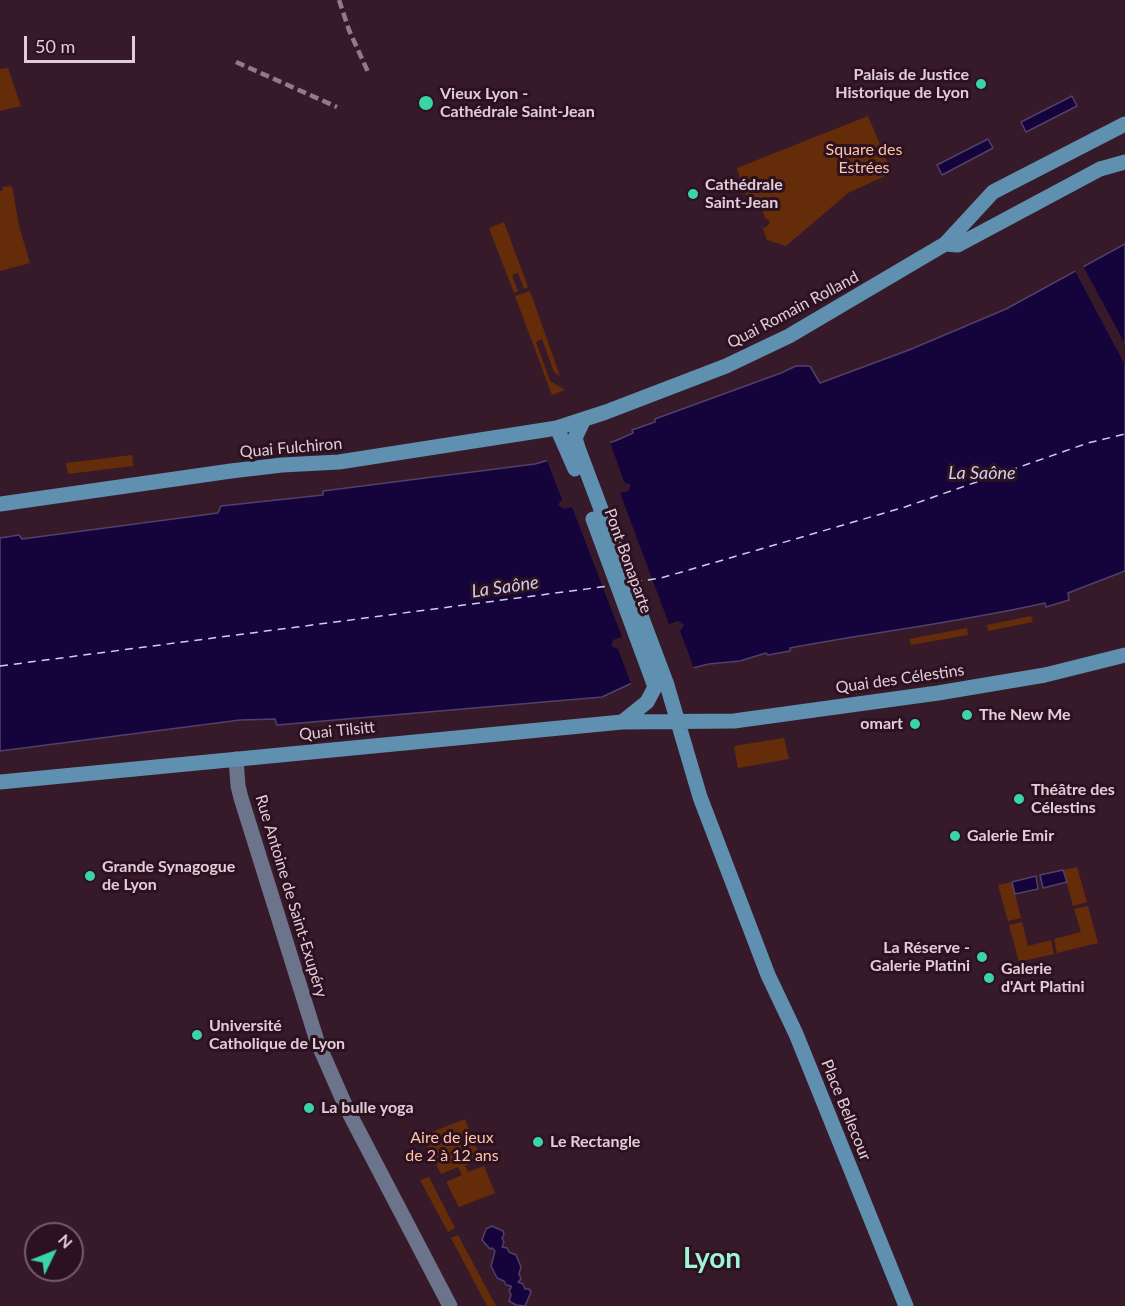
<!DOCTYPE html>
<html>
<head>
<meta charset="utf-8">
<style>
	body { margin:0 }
	#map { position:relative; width:1125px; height:1306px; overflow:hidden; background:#371a2a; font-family:Lato,sans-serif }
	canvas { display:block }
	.north { position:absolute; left:24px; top:1222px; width:60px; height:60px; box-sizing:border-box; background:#2c1120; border:2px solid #745c69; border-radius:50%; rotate:47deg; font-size:16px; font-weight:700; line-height:24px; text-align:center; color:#e1cdd7 }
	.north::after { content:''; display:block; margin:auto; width:21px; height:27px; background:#3ad4a5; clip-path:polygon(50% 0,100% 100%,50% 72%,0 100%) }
	.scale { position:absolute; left:24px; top:36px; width:111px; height:27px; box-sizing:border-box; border:3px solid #e1cdd7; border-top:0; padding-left:8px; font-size:18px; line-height:21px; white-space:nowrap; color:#e1cdd7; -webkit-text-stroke:4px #2c1120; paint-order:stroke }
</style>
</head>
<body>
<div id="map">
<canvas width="1125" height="1306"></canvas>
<div class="north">N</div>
<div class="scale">50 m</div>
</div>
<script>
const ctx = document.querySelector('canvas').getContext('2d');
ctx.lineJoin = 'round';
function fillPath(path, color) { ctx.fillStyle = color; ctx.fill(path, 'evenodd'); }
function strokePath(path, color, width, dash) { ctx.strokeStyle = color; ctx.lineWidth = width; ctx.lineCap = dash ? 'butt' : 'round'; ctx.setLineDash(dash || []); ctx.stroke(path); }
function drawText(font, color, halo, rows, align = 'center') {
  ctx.font = font + ' Lato,sans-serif'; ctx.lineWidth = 6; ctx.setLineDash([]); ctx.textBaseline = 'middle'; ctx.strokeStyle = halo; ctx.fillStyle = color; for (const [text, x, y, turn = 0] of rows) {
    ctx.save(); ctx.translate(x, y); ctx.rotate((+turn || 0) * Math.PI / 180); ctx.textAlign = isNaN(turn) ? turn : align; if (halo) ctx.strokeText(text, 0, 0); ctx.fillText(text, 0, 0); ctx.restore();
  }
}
const green = new Path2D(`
	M8,68L21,106L0,111V69Z
	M868,116L892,173L848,193L786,246L767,240L762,226L765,228L770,223L768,219L766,220L760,204L762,203L757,199L754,200L755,203L747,206L745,202L748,201L742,182L746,180H741L737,168Z
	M12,186L19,226L30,263L0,271V191L3,190V187Z
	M504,222L528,287L524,289L518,273L512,275L518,291L514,293L489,228Z
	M530,291L560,376L554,372L542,339L536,342L550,381L565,390L552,395L515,296Z
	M132,455L133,466L68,474L66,463Z
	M1031,616L1033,622L988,631L987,625Z
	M967,628L968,635L911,645L909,639Z
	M784,738L789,759L738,768L734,746Z
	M1077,867L1087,902L1073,906L1063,870Z
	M1012,882L1021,918L1008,921L998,885Z
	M1088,906L1098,943L1057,953L1054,939L1081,932L1074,909Z
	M1022,922L1028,946L1051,940L1054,954L1019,962L1009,925Z
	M465,1119L481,1159L465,1166L468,1172L484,1166L495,1193L459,1207L446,1182L462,1175L458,1167L441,1174L422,1136Z
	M429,1177L455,1228L448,1232L420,1180Z
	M458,1235L496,1306H487L451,1238Z`);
const water = new Path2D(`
	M1072,96L1077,106L1026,132L1021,122Z
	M988,139L993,148L942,175L937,165Z
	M1125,244V571L1068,593L1069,600L1046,607L1045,603C961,622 875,632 790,648V651L768,655L766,653L740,661L709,664L632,683L602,697L277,725L275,719L240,720L0,751V538L19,535L22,539L218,513L221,506L323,495V491L535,464L615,441L633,433L632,430L655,422V419L781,373L796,366H810L820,383L909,350L1006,309Z
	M1063,870L1067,882L1043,888L1040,875Z
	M1036,876L1038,889L1015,894L1012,882Z
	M492,1226L503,1231L504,1235L502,1238L504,1242L502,1247L507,1248L509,1252L516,1255L521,1267L519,1274L521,1279L518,1282L523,1284L525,1289H529L531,1292L525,1306L516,1305L509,1301L511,1295L509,1290L511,1288V1286L506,1285L504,1281L497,1278L491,1266L495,1251L492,1248L490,1249L482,1240L486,1229Z`);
const pier = new Path2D(`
	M1082,264L1125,344V365L1074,269Z
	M609,439L624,482L631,485L628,491L620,493L669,624L678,621L684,625L680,631L695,671L632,686L618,649L611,646L613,640L622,637L572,507L564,509L558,505L562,499L546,458Z`);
const ferry = new Path2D(`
	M634,582L661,578L905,507L1088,443L1125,434
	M0,666L609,586`);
const secondary = new Path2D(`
	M236,759L238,786L241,798L317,1041L346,1107L450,1306`);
const primary = new Path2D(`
	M945,244L958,245L1100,169L1125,162
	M584,419L575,438L578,448L667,685L700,797L768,975L796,1034L906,1306
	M557,428L575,469
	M0,504L231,471L282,465L339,462L557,428L606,412L726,366L789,336L945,244L993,192L1125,124
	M593,519L655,687L647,702L622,722
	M0,782L622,722L734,721L938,693L1045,675L1125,655`);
const rail = new Path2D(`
	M339,0L349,30L368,72
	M236,62L337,107`);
const markers = [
	[981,84,6,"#3ad4a5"],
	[426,103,8,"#3ad4a5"],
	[693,194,6,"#3ad4a5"],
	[967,715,6,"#3ad4a5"],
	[915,724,6,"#3ad4a5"],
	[1019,799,6,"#3ad4a5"],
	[955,836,6,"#3ad4a5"],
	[90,876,6,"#3ad4a5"],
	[982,957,6,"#3ad4a5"],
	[989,978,6,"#3ad4a5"],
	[197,1035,6,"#3ad4a5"],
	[309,1108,6,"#3ad4a5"],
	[538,1142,6,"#3ad4a5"]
];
const poiNames = [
	["Palais de Justice",969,75,"right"],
	["Historique de Lyon",969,93,"right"],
	["Vieux Lyon -",440,94],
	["Cathédrale Saint-Jean",440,112],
	["Cathédrale",705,185],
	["Saint-Jean",705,203],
	["The New Me",979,715],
	["omart",903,724,"right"],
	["Théâtre des",1031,790],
	["Célestins",1031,808],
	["Galerie Emir",967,836],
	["Grande Synagogue",102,867],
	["de Lyon",102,885],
	["La Réserve -",970,948,"right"],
	["Galerie Platini",970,966,"right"],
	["Galerie",1001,969],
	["d'Art Platini",1001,987],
	["Université",209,1026],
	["Catholique de Lyon",209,1044],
	["La bulle yoga",321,1108],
	["Le Rectangle",550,1142]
];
const parkNames = [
	["Square des",864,150],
	["Estrées",864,168],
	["Aire de jeux",452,1138],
	["de 2 à 12 ans",452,1156]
];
const streetNames = [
	["Quai Romain Rolland",793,310,-28],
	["Quai Fulchiron",291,448,-5],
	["Pont Bonaparte",628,561,70],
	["Quai des Célestins",900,679,-8],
	["Quai Tilsitt",337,731,-6],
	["Rue Antoine de Saint-Exupéry",291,896,73],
	["Place Bellecour",846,1110,68]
];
const waterNames = [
	["La Saône",982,473],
	["La Saône",505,587,-8]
];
const townNames = [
	["Lyon",712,1259]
];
fillPath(green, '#652c09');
fillPath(water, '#15043c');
strokePath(water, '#52406a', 1.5);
fillPath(pier, '#371a2a');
strokePath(ferry, '#cfceea', 1.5, [8, 6]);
strokePath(secondary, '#6c748c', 15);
strokePath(primary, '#5f90af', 15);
strokePath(rail, '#927a87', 4.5, [9, 4.5]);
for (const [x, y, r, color] of markers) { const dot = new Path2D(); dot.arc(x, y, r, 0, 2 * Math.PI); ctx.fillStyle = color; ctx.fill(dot); strokePath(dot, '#2c1120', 2); }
drawText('bold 16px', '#e1cdd7', '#2c1120', poiNames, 'left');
drawText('16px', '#ffc4a7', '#2c1120', parkNames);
drawText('16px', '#e1cdd7', '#2c1120', streetNames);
drawText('italic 18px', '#cfceea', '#2c1120', waterNames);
drawText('bold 28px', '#9cf6d3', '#2c1120', townNames);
</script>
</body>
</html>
